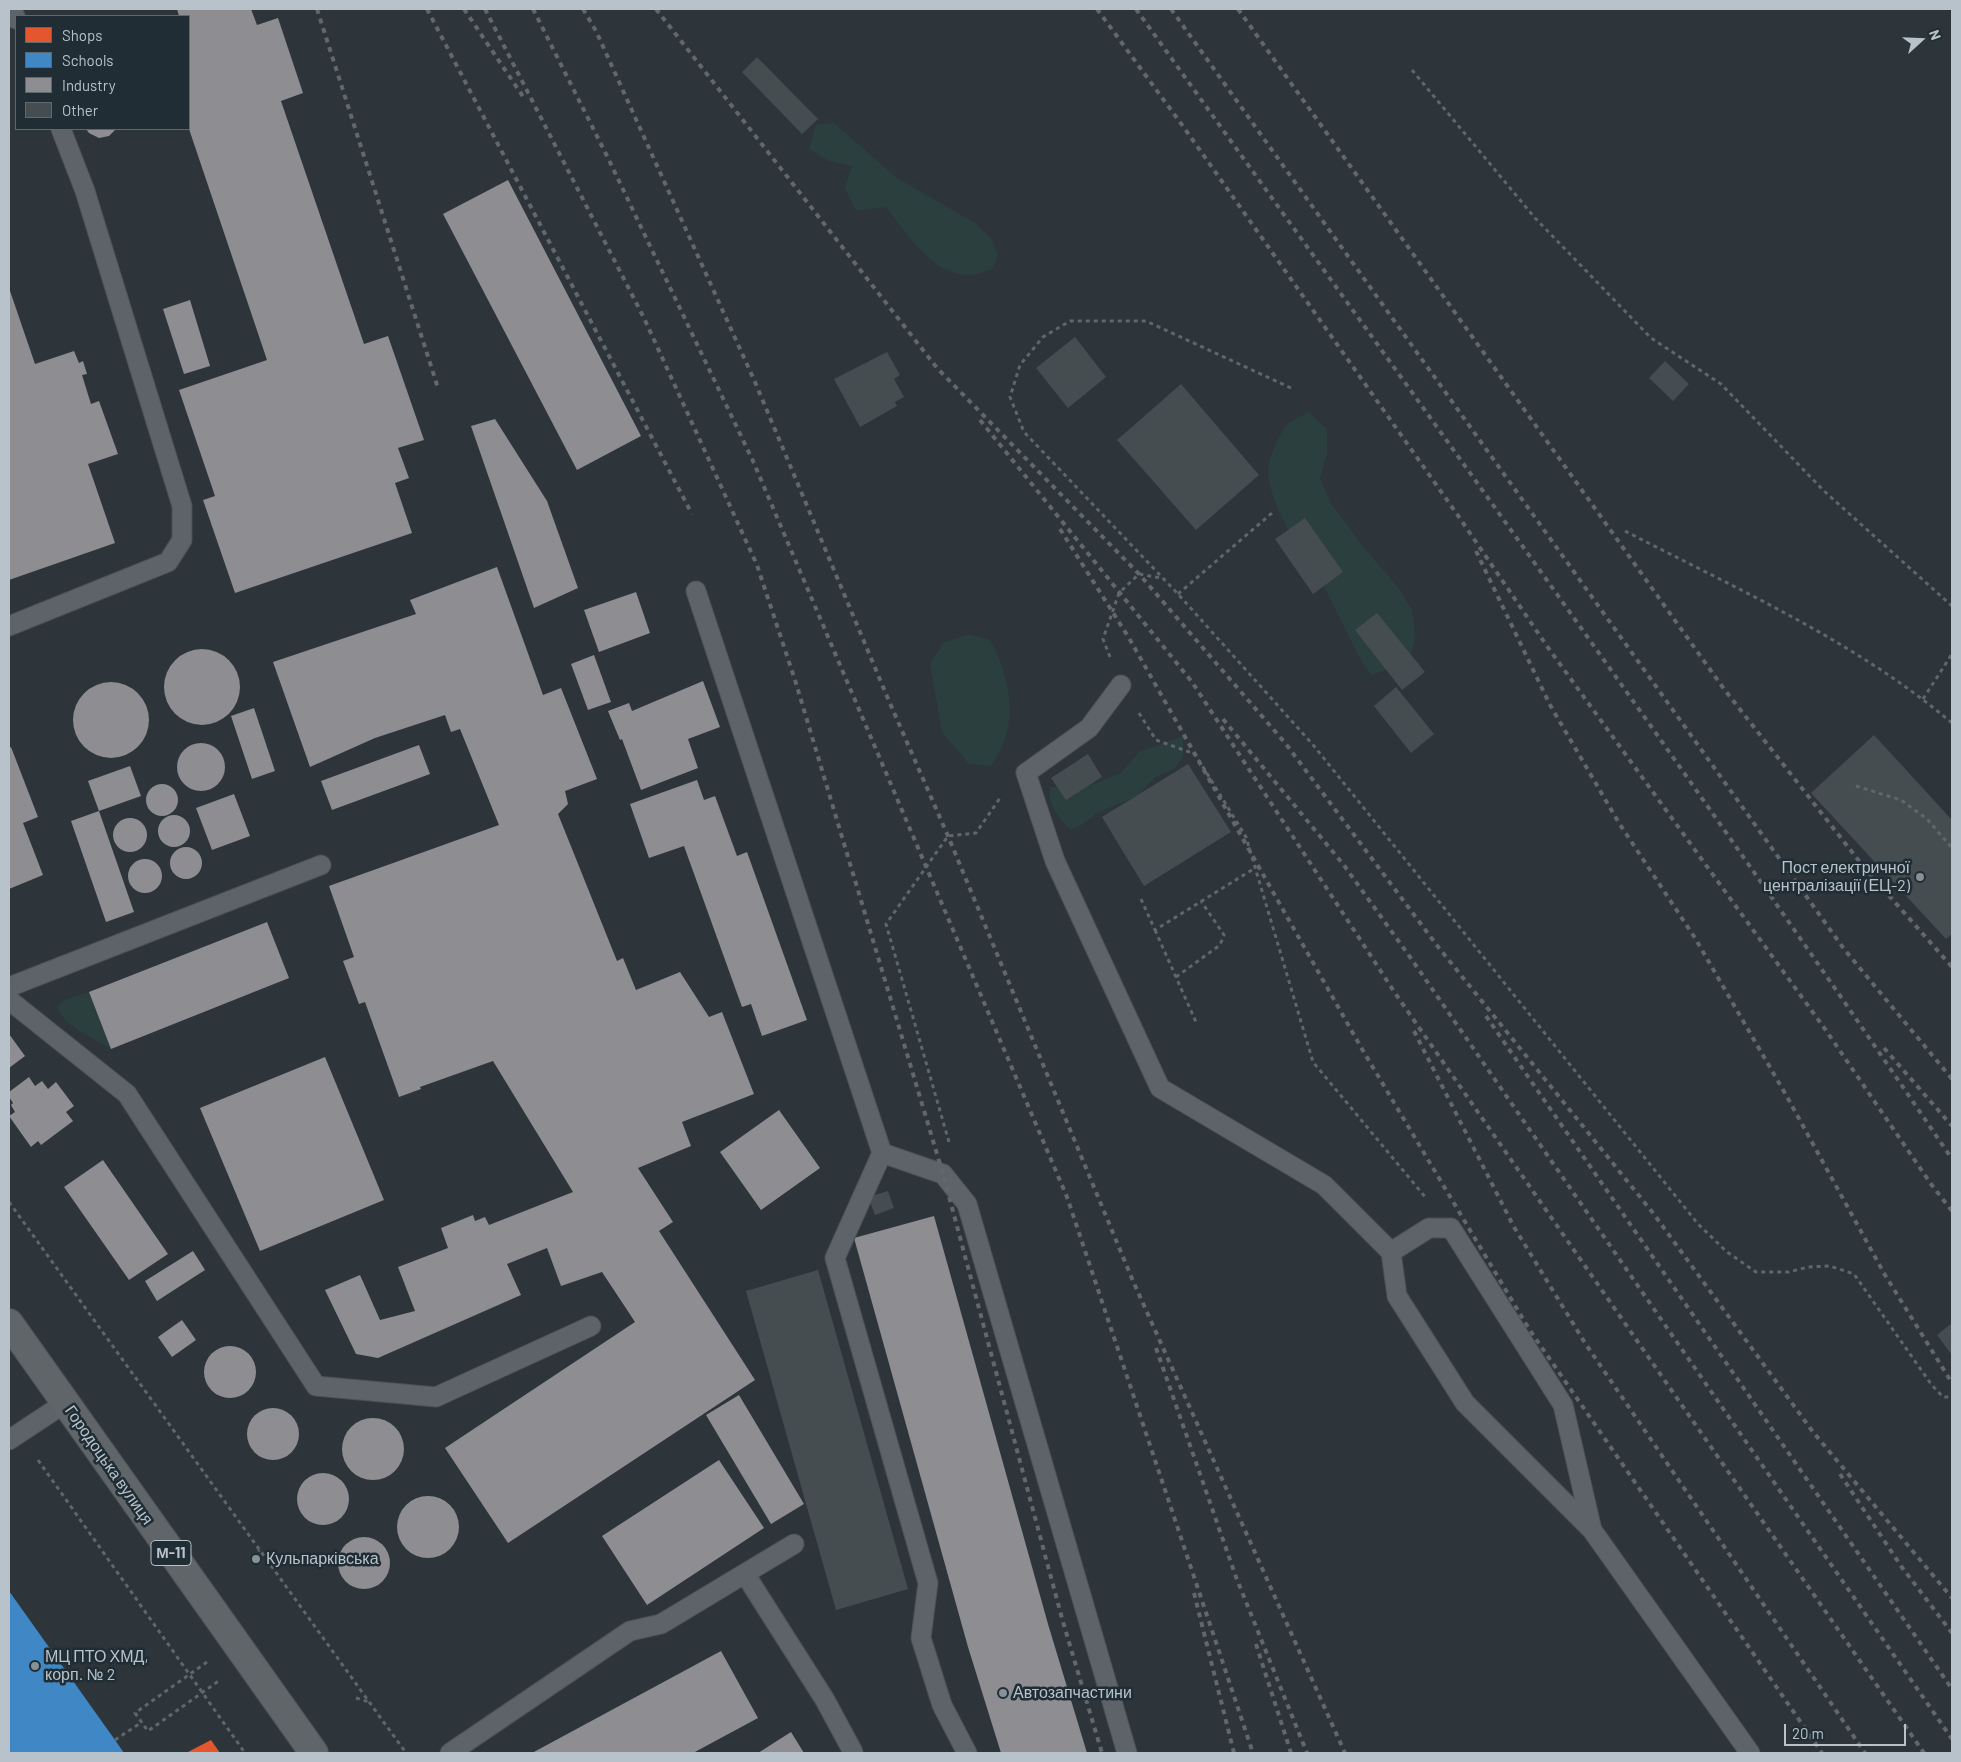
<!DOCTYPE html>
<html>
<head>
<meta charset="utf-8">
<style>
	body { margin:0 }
	#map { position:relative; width:1961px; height:1762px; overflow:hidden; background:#2d353a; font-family:Barlow,sans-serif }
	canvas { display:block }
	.frame { position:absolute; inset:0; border:10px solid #b8c2ca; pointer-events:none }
	.legend { position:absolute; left:15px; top:15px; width:175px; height:115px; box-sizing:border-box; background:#202d35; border:1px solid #5d6971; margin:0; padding:6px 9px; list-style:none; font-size:15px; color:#b8c2ca }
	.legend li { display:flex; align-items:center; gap:10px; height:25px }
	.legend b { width:25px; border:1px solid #5d6971 }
	.north { position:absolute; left:1896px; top:15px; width:50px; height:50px; -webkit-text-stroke:4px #202d35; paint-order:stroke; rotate:70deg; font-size:14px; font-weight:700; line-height:20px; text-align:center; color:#b8c2ca }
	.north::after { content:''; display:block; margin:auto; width:18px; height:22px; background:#b8c2ca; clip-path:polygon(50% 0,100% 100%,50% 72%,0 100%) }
	.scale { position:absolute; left:1784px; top:1724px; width:122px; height:22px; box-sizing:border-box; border:2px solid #b8c2ca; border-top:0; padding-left:6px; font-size:15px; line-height:18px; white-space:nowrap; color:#b8c2ca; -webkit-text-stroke:4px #202d35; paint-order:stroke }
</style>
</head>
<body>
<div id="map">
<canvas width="1961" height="1762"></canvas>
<div class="frame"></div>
<ul class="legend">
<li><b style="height:14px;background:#e4572e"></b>Shops</li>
<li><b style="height:14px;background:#3f88c5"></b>Schools</li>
<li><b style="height:14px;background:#8d8d92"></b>Industry</li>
<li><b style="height:14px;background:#464d51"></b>Other</li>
</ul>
<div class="north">N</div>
<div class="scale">20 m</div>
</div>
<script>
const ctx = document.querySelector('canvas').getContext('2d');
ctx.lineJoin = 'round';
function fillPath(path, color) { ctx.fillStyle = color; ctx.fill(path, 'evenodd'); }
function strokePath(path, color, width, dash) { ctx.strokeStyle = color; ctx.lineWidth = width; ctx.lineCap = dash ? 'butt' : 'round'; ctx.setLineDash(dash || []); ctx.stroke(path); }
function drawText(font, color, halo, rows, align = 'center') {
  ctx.font = font + ' Barlow,sans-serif'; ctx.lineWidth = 5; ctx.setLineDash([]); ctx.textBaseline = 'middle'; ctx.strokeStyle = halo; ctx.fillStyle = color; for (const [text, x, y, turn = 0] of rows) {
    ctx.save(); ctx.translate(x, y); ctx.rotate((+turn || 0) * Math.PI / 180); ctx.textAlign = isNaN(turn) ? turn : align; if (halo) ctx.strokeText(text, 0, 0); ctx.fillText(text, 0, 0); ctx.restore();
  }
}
const green = new Path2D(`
	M834,123L897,178L975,223L992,239L998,255L993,268C944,294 912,240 886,207L856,211L845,188L852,166L829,161L809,149L816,125Z
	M1309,412L1327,429V454L1320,479L1331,503L1363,547L1398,587L1412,610L1415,638L1409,663L1371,675C1351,647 1340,614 1322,584C1303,550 1271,512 1268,472C1267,463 1280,432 1286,426C1291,420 1302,416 1309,412Z
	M968,634L990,640C1006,669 1017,708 1004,742C1001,750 996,758 991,766L969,764L942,732L930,664L943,643Z
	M1183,736V757L1175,768L1154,778L1137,796L1097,813L1083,824L1071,830C1058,817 1048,806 1050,787L1088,786L1121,773L1139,752Z
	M89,992L111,1048V1049C94,1038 62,1026 57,1006L65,1000Z`);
const shops = new Path2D(`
	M211,1740L220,1753H186Z`);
const schools = new Path2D(`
	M9,1591L115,1740L124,1753H9Z`);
const industry = new Path2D(`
	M177,9H251L257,25L278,18L303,93L281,101L364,344L388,336L424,440L398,448L409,478L395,483L412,533L235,593L203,500L215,496L179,390L267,360L189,129V16H179Z
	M86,129H116L109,136L99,138L89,133Z
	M508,180L641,436L577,470L443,214Z
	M9,288L35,364L74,351L79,363L83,361L87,374L82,375L91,404L99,401L118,454L88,464L115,543L9,580Z
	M190,300L210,366L184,374L163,309Z
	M495,419L547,501L578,588L534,608L471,426Z
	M497,567L543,695L561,688L597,779L565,791L568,804L558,814L617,961L623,958L636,990L680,972L709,1017L722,1012L754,1094L682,1122L691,1146L638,1168L673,1222L659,1231L755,1380L508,1543L445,1448L635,1322L602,1272L561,1286L547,1248L507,1264L521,1295L378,1358L356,1354L325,1290L360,1275L380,1320L415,1311L398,1267L448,1248L441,1228L473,1215L475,1221L485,1217L489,1225L573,1192L493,1061L420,1087L421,1089L399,1097L365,1002L359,1004L343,961L354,957L329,886L499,825L460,729L451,732L445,715L375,738L310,767L273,662L416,614L410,600Z
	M636,592L650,633L599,652L584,610Z
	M164 687a38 38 0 1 1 76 0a38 38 0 1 1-76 0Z
	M594,655L611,702L588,710L571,664Z
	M703,681L720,727L688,739L698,768L641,790L622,739L620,740L608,711L629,703L632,711Z
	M73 720a38 38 0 1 1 76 0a38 38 0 1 1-76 0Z
	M254,708L275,771L252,779L231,716Z
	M177 767a24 24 0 1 1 48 0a24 24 0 1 1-48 0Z
	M419,745L430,774L332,810L321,781Z
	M11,747L38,817L23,823L43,875L9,889V748Z
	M130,766L141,796L99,811L88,781Z
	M697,780L704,800L715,796L737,856L747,852L807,1020L762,1036L751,1004L742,1007L684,846L649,858L630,804Z
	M146 800a16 16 0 1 1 32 0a16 16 0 1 1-32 0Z
	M234,794L250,836L212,850L196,808Z
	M99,811L134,912L106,922L71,821Z
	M158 831a16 16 0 1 1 32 0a16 16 0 1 1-32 0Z
	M113 835a17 17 0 1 1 34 0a17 17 0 1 1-34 0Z
	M170 863a16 16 0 1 1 32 0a16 16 0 1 1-32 0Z
	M128 876a17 17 0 1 1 34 0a17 17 0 1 1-34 0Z
	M267,922L289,978L111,1049L89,992Z
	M9,1034L25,1056L9,1068Z
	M325,1057L384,1200L260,1251L200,1108Z
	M29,1077L35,1086L42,1081L48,1089L56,1082L74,1106L66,1112L73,1121L41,1145L38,1141L31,1147L9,1116L15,1112L11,1105L13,1103L9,1097V1092Z
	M779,1110L820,1168L761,1210L720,1152Z
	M103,1160L168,1254L129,1280L64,1187Z
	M934,1216L1048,1624L1087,1753H1001L968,1647L854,1238Z
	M193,1251L205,1270L157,1301L145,1281Z
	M182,1320L196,1340L172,1357L158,1337Z
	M204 1372a26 26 0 1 1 52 0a26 26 0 1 1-52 0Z
	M739,1395L804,1504L771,1524L706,1415Z
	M247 1434a26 26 0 1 1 52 0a26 26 0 1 1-52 0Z
	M342 1449a31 31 0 1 1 62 0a31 31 0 1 1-62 0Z
	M719,1460L764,1528L647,1605L602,1536Z
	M297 1499a26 26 0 1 1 52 0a26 26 0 1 1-52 0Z
	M397 1527a31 31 0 1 1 62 0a31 31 0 1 1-62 0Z
	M338 1563a26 26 0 1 1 52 0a26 26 0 1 1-52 0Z
	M721,1651L758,1718L693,1753H532Z
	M791,1732L804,1753H758Z`);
const building = new Path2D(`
	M757,57L818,119L802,134L742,72Z
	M1075,337L1106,377L1068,408L1036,368Z
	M887,352L900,375L894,379L904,397L895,402L897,406L860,427L834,379Z
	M1665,361L1689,384L1673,401L1649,378Z
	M1181,384L1259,475L1196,530L1117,440Z
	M1305,518L1343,572L1313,594L1275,539Z
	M1377,613L1425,672L1402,690L1355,630Z
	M1396,687L1434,734L1411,753L1374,706Z
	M1874,735L1952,820V934L1946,939L1811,793Z
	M1088,754L1102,777L1066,800L1051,778Z
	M1188,764L1231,832L1144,886L1102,817Z
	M888,1191L894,1208L875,1215L868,1197Z
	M818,1270L908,1589L836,1610L746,1291Z
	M1952,1323V1355L1937,1335Z`);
const path = new Path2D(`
	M1412,70L1535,218L1651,338L1721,384L1824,491L1952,606
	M1291,388L1146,321H1070L1043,337L1020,365L1010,397L1024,432L1178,594L1314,746L1698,1224L1727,1252L1756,1272H1789L1808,1267L1830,1266L1854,1274L1931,1384L1943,1397H1952
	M1625,531C1737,589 1855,641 1952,723
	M1178,594L1272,513
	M1110,657L1103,639L1119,593L1139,574L1161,578
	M1923,699L1952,654
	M1139,713L1156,740L1195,754L1246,837L1313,1062L1426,1198
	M1856,786L1901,800L1927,819L1952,848
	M1141,899L1155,930L1255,868
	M1155,930L1196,1022
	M1176,977L1220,945L1224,935L1201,901
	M949,1142L886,924L948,836L976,833L1000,798
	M9,1202L406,1753
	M38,1460L245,1753
	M256,1559L259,1550
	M207,1662L135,1713L148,1731L220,1680
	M356,1698L369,1702
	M115,1740L142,1722`);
const service = new Path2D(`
	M12,9L16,19
	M696,591L882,1153L835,1258L928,1583L921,1638L942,1705L967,1753
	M9,626L168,562L182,540V506L85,191L61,129
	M1121,685L1089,728L1026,773L1055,861L1160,1088L1324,1185L1391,1252
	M9,987L321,865
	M9,1000L127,1094L316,1386L436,1397L591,1326
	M882,1153L943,1174L967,1204L1127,1753
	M9,1440L65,1403
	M1592,1530L1563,1405L1451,1228H1429L1391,1252L1397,1296L1465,1403L1592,1530L1750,1753
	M745,1574L825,1700L853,1752
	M450,1753L630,1631L661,1624L794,1544`);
const primary = new Path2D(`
	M9,1323L314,1753`);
const rail = new Path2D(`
	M317,9L438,388
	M427,9L692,514
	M464,9L524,98
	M485,9L644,318L757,565L795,680L943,1174L1063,1622L1102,1753
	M533,9L607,156L753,461L1067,1197L1253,1753
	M583,9L596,31L755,382L889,701L948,836L1133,1281L1345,1753
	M656,9L937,368L1139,574L1286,744L1439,948L1653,1213L1813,1432L1952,1598
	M1097,9L1185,129L1459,517L1549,649L1825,1029L1931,1184L1952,1211
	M1136,9C1410,391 1688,770 1952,1159
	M1171,9L1844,949L1952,1079
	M1238,9L1724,689L1863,866L1952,967
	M980,420L1192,682L1395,993L1924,1753
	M1060,529L1129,638L1362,1049L1529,1329L1822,1753
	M1476,551L1550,705L1619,823L1695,938L1786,1095L1885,1275L1952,1383
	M1223,719L1343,864L1410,957L1952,1739
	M1486,1016L1952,1689
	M1414,1031L1514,1227L1585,1343L1865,1753
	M1884,1048L1952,1126
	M1156,1348L1236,1577L1307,1753
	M1840,1474L1901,1566L1952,1633
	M1194,1593L1234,1753
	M1256,1644L1291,1753`);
const markers = [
	[1920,877,5,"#879198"],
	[256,1559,5,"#879198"],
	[35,1666,5,"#879198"],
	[1003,1693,5,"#879198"]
];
const shields = [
	[171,1553,40]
];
const shieldNames = [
	["М-11",171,1553]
];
const poiNames = [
	["Пост електричної",1910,868,"right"],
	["централізації (ЕЦ-2)",1910,886,"right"],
	["Кульпарківська",266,1559],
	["МЦ ПТО ХМД,",45,1657],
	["корп. № 2",45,1675],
	["Автозапчастини",1013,1693]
];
const streetNames = [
	["Городоцька вулиця",109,1465,55]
];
fillPath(green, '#2a3f3e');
fillPath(shops, '#e4572e');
fillPath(schools, '#3f88c5');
fillPath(industry, '#8d8d92');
fillPath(building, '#464d51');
strokePath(service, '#4b5154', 21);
strokePath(primary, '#4b5257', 30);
strokePath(path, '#60676b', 3, [4, 4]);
strokePath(service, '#5d6368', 19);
strokePath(primary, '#5f6569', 28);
strokePath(rail, '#61676c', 4, [5, 5]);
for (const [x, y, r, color] of markers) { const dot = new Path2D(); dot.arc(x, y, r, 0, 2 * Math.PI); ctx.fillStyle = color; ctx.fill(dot); strokePath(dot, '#202d35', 2); }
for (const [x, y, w] of shields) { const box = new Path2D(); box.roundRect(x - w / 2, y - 12.5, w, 25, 4); ctx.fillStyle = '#202d35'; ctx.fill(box); strokePath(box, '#b8c2ca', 1); }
drawText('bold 15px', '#b8c2ca', null, shieldNames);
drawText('16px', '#b8c2ca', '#202d35', poiNames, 'left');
drawText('16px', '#b8c2ca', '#202d35', streetNames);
</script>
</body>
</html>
